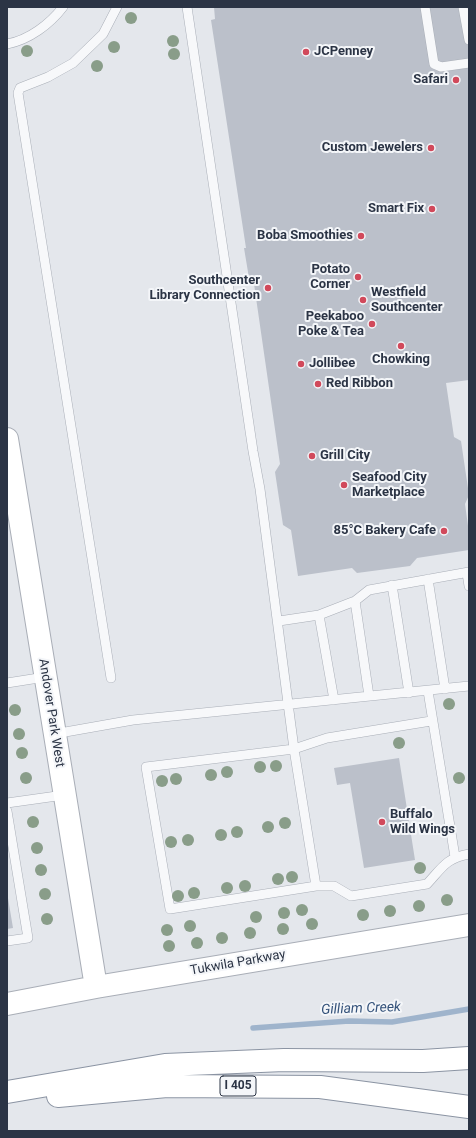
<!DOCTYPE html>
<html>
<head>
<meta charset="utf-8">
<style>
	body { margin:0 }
	#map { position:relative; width:476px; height:1138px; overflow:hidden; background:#e4e7ec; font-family:Roboto,sans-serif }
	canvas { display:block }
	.frame { position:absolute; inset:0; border:8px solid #2b3445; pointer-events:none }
</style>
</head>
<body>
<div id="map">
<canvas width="476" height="1138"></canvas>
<div class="frame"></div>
</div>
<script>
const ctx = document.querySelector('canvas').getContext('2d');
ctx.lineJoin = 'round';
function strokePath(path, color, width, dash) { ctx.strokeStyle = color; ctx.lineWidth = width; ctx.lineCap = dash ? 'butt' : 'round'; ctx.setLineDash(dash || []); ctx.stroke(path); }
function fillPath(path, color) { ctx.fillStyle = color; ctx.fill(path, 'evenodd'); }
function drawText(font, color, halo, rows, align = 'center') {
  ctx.font = font + ' Roboto,sans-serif'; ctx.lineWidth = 4; ctx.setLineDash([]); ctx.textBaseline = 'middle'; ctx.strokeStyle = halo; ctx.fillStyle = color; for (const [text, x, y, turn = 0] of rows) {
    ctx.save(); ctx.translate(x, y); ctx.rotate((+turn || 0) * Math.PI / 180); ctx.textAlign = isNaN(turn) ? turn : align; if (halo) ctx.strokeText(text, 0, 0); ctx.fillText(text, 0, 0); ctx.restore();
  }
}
const stream = new Path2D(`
	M253,1028L349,1021L392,1022L469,1009`);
const building = new Path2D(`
	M214,7H469V380L446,383L454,437L461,441L469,495L465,504L469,533V550L417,558L410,566L357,573L352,568L298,576L291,530L283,525L275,472L280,464L253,277L249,278L244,248H246L211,20L215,19Z
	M399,758L415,860L364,868L350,783L337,785L334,768Z
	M7,892L13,928L7,929Z`);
const lane = new Path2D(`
	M187,7L253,451L260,489L294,749L146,767L170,909L316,886H334L351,896L427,884C442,868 446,858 469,854
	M425,7L434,64L441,67L469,63
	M463,7L469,40
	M7,44C29,40 50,24 63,7
	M467,573L469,586
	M428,579L445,689
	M392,585L409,693
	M355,601L369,696
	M319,615L334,700
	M279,621L319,615L355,601L369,590L469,572
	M111,678L18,93L20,88L48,77L73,63L103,34L117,7
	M7,683L45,677
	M428,691L455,857
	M54,734L133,720L469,686
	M7,803L64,795
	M7,811L28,938L7,941
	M316,886L294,749L327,738L431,721`);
const secondary = new Path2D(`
	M7,439L96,987
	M7,1004L96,987L469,925`);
const highway = new Path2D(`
	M7,1092L165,1065L284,1060L423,1061L469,1058
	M58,1096L167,1086L320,1087L469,1107`);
const trees = [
	[131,18],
	[173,41],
	[114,47],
	[27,51],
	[174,54],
	[97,66],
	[449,704],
	[15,710],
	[19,734],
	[399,743],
	[22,753],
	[276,766],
	[260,767],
	[227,772],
	[211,775],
	[26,778],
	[459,778],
	[176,779],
	[162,781],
	[33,822],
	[285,823],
	[268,827],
	[237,832],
	[221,835],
	[188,840],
	[171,842],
	[37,848],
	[420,868],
	[41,870],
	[292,877],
	[278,879],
	[245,886],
	[227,888],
	[194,893],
	[45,894],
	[178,896],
	[447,900],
	[419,906],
	[302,910],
	[390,911],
	[284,913],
	[363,915],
	[256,917],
	[47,919],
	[312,924],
	[190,926],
	[283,929],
	[167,930],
	[250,933],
	[222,938],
	[197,943],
	[169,946]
];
const markers = [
	[306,52,4,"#d1495b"],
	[456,80,4,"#d1495b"],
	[431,148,4,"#d1495b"],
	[432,209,4,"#d1495b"],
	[361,236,4,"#d1495b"],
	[358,277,4,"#d1495b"],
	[268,288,4,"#d1495b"],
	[363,300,4,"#d1495b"],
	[372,324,4,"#d1495b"],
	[401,346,4,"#d1495b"],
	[301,364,4,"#d1495b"],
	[318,384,4,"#d1495b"],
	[312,456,4,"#d1495b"],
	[344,485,4,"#d1495b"],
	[444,531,4,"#d1495b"],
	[382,822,4,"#d1495b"]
];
const shields = [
	[238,1086,36]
];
const shieldNames = [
	["I 405",238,1086]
];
const poiNames = [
	["JCPenney",314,52,"left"],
	["Safari",448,80],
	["Custom Jewelers",423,148],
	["Smart Fix",424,209],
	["Boba Smoothies",353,236],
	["Potato",350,270],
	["Corner",350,285],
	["Southcenter",260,281],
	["Library Connection",260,296],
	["Westfield",371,293,"left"],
	["Southcenter",371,308,"left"],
	["Peekaboo",364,317],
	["Poke & Tea",364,332],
	["Chowking",401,360,"center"],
	["Jollibee",309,364,"left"],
	["Red Ribbon",326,384,"left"],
	["Grill City",320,456,"left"],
	["Seafood City",352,478,"left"],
	["Marketplace",352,493,"left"],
	["85°C Bakery Cafe",436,531],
	["Buffalo",390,815,"left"],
	["Wild Wings",390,830,"left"]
];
const streetNames = [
	["Andover Park West",51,713,81],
	["Tukwila Parkway",238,963,-10]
];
const waterNames = [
	["Gilliam Creek",361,1009,-2]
];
strokePath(stream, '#9fb4cc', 5.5);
fillPath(building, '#bbc0ca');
strokePath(lane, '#a9aeb7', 10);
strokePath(secondary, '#a9aeb7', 24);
strokePath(highway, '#8b94a3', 24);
strokePath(lane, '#f7f8fa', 9);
strokePath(secondary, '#fff', 22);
strokePath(highway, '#fff', 22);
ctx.fillStyle = '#899d89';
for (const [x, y] of trees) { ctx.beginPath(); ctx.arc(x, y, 6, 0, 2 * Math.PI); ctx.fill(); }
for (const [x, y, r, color] of markers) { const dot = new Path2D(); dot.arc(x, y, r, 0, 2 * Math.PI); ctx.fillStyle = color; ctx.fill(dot); strokePath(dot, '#f4f6f9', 1.5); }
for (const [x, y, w] of shields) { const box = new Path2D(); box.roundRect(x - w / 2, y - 10, w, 20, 3); ctx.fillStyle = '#f4f6f9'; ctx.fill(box); strokePath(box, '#2b3445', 1); }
drawText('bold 12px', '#2b3445', null, shieldNames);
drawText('bold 13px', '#2b3445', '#f4f6f9', poiNames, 'right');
drawText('13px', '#2b3445', '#f4f6f9', streetNames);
drawText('italic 14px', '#34527a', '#f4f6f9', waterNames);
</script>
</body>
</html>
